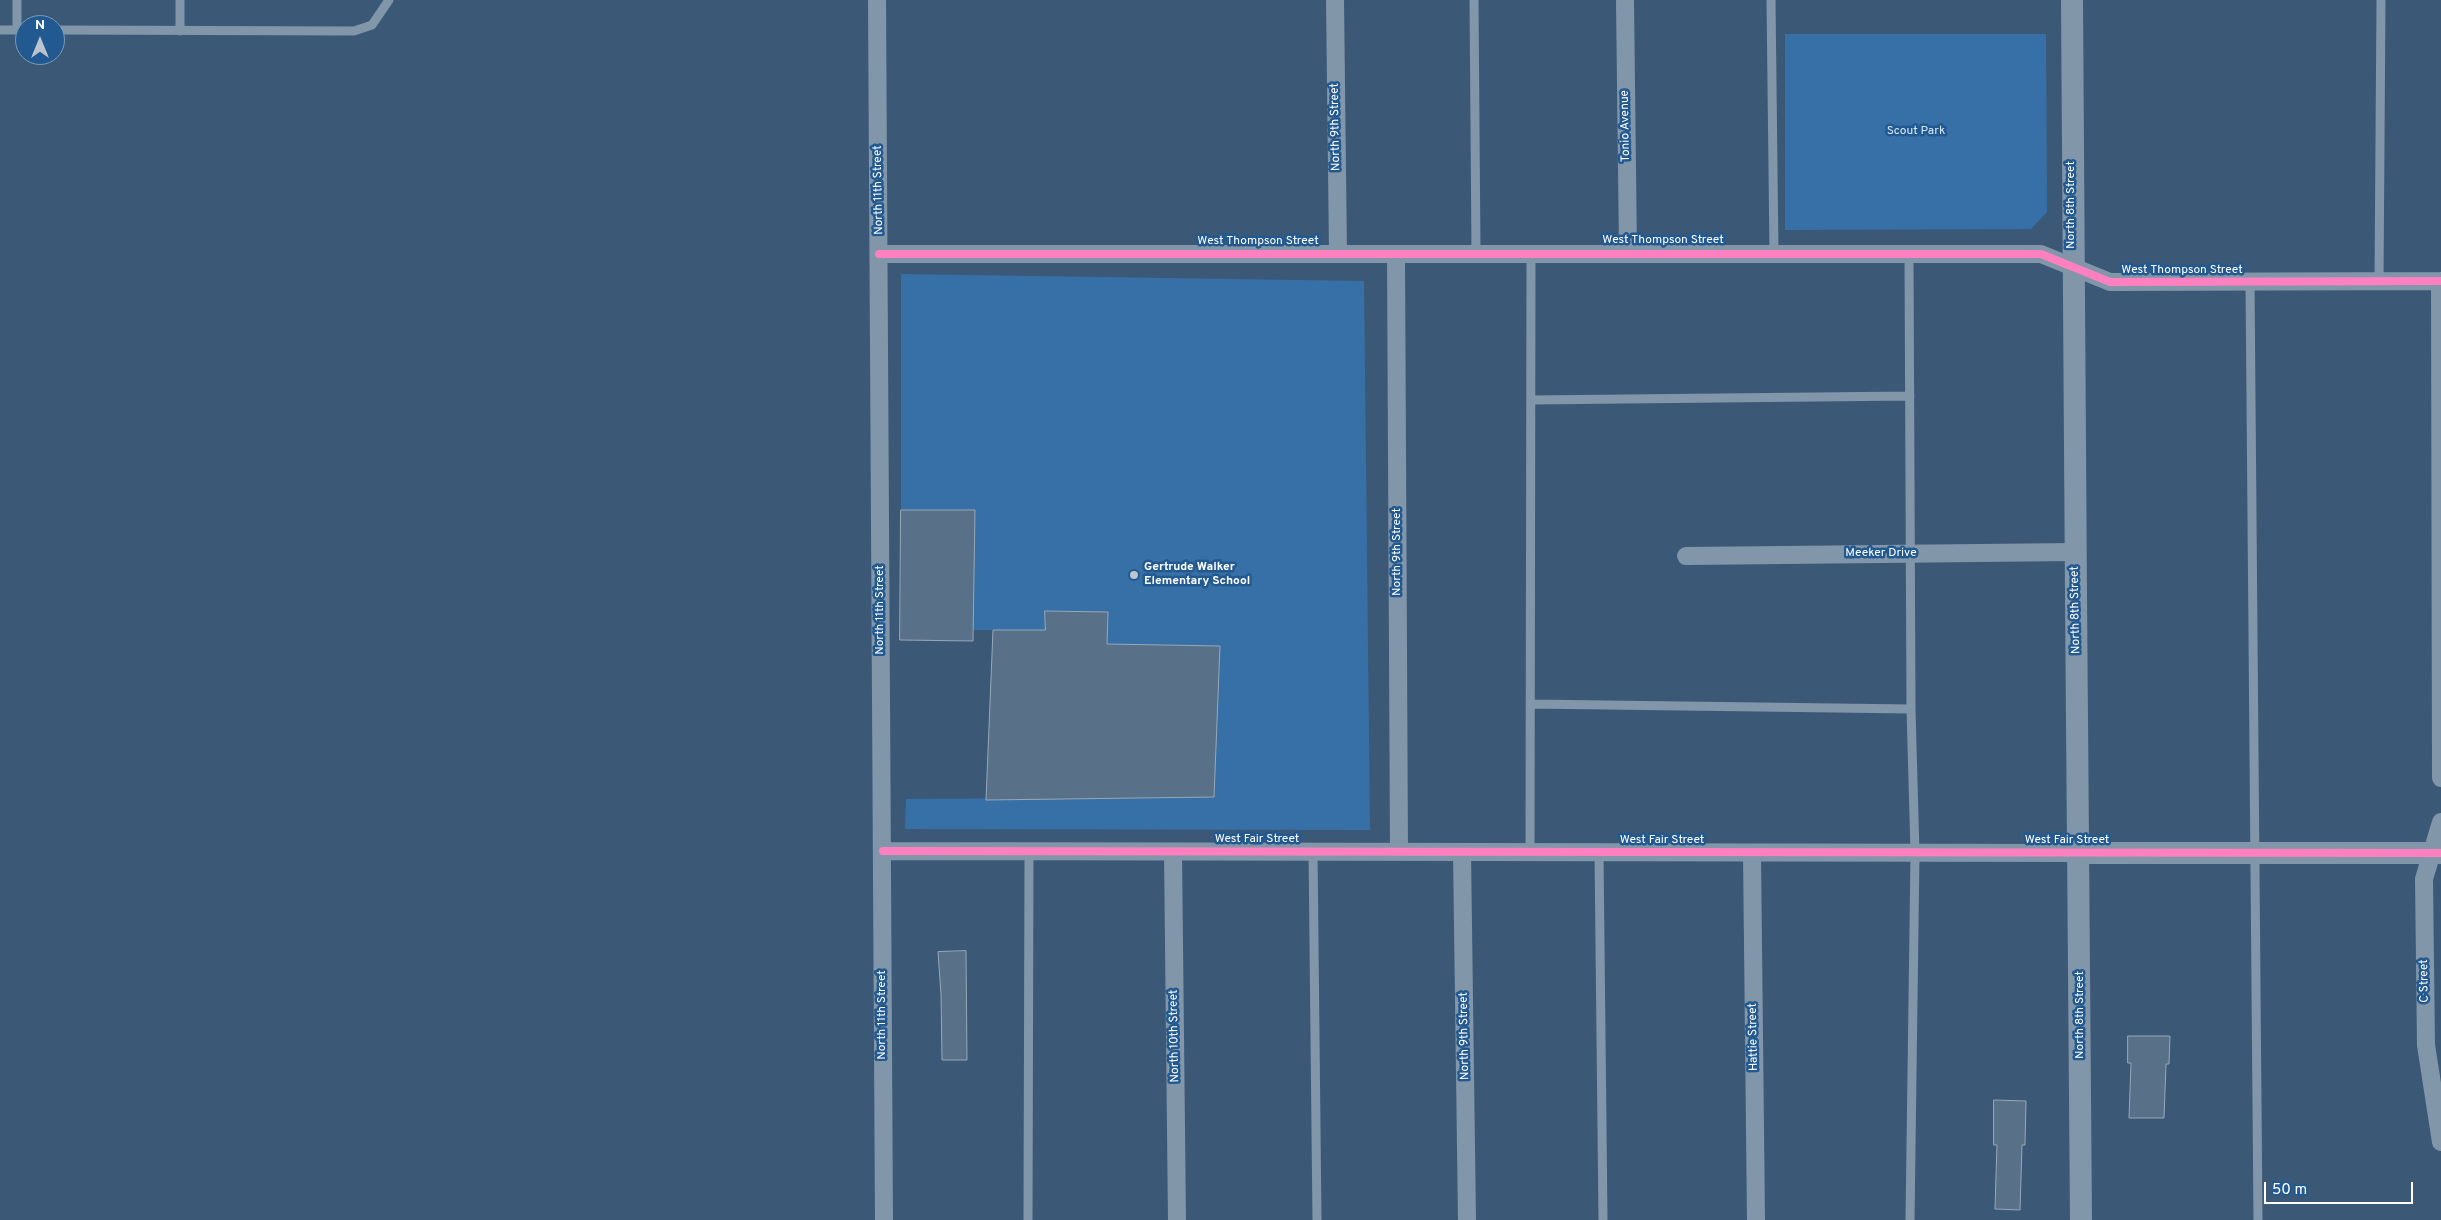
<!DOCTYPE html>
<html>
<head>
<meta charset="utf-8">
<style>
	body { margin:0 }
	#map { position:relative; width:2441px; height:1220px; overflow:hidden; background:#3b5977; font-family:Overpass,sans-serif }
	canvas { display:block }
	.north { position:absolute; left:15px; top:15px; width:50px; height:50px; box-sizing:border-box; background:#225990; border:1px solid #7a9bbc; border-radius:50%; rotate:0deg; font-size:14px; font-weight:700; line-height:20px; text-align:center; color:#fff }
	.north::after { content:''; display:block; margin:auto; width:18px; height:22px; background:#bac5cf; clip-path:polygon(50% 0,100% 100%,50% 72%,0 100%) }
	.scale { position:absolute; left:2264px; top:1182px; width:149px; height:22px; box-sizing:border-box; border:2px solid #fff; border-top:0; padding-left:6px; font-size:15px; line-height:18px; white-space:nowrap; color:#fff; -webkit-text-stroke:4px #225990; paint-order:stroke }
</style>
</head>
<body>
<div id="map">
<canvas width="2441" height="1220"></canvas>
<div class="north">N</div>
<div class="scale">50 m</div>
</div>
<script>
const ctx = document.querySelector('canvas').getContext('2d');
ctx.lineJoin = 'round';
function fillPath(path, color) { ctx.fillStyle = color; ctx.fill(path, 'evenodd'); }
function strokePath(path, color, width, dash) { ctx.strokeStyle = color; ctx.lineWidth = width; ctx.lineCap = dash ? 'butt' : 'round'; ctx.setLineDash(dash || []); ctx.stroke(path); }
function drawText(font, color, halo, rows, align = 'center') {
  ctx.font = font + ' Overpass,sans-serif'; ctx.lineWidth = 5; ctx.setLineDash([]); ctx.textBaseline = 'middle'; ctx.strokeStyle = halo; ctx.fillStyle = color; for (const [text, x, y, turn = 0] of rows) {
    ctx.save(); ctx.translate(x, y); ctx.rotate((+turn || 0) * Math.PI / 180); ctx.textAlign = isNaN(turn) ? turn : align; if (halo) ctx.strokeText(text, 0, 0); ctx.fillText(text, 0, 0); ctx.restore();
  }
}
const green = new Path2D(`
	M1785,34H2046L2047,212L2031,229L1785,230Z
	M901,274L1364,281L1370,830L905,829L906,799L1214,797L1219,646L1107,644L1108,612L1046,611L1045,630H973L975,510H901Z`);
const building = new Path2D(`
	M901,510H975L973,641L900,640Z
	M1045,611L1108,612L1107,644L1220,646L1214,797L986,800L993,630H1045Z
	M966,951L967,1060H942L941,994L938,952Z
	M2128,1036H2170L2169,1064H2166L2164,1118H2129L2131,1063H2128Z
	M1994,1100L2026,1101L2025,1145H2022L2020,1210L1995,1209L1997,1145H1994Z`);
const service = new Path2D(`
	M1474,0L1476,253
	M1771,0L1774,253
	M0,30H25
	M17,30V0
	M55,30L354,31L372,25L389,0
	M180,31V0
	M1909,253L1911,709L1915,853L1910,1220
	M2250,282L2258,1220
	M2379,282L2381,0
	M1531,400L1910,396
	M1530,704L1911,709
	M1313,851L1317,1220
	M1530,852L1531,253
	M1599,852L1603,1220
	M1028,1220L1029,852`);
const minor = new Path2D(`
	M877,0L884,1220
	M1335,0L1338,253
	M1625,0L1628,252
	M879,254H2041L2110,282L2441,281
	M1396,254L1399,851
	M2440,281L2441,778
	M1686,556L2076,552
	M2441,822L2424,879L2426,1045L2441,1142
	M883,851L2080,853
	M1173,852L1177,1220
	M1462,852L1467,1220
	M1752,853L1756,1220`);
const tertiary = new Path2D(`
	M2072,0C2072,407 2080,813 2081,1220
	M2080,853H2441`);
const cycleway = new Path2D(`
	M879,254H2041L2110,282L2441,281
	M883,851L2441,853`);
const markers = [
	[1134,575,5,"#bac5cf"]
];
const streetNames = [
	["Tonio Avenue",1626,126,-91],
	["North 9th Street",1336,127,-91],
	["North 11th Street",879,190,-91],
	["North 8th Street",2072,205,-90],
	["West Thompson Street",1663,241],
	["West Thompson Street",1258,242],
	["West Thompson Street",2182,271],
	["North 9th Street",1398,552,-90],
	["Meeker Drive",1881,554],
	["North 11th Street",881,610,-90],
	["North 8th Street",2076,610,-91],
	["West Fair Street",1257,840],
	["West Fair Street",1662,841],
	["West Fair Street",2067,841],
	["C Street",2425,981,-91],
	["North 11th Street",883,1015,-90],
	["North 8th Street",2081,1015,-90],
	["North 10th Street",1175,1036,-91],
	["North 9th Street",1465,1036,-91],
	["Hattie Street",1754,1037,-91]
];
const parkNames = [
	["Scout Park",1916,132]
];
const poiNames = [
	["Gertrude Walker",1144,568],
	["Elementary School",1144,582]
];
fillPath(green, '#3770a6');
fillPath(building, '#597188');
strokePath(building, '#97a8b8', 1);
strokePath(service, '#8296aa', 9);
strokePath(minor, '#8296aa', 18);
strokePath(tertiary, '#8296aa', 22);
strokePath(cycleway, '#ff80c0', 8);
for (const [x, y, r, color] of markers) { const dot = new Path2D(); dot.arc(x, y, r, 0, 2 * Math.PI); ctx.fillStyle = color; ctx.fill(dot); strokePath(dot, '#225990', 2); }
drawText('12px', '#fff', '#225990', streetNames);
drawText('12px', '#d8e9f9', '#225990', parkNames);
drawText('bold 12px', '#fff', '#225990', poiNames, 'left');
</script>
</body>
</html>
